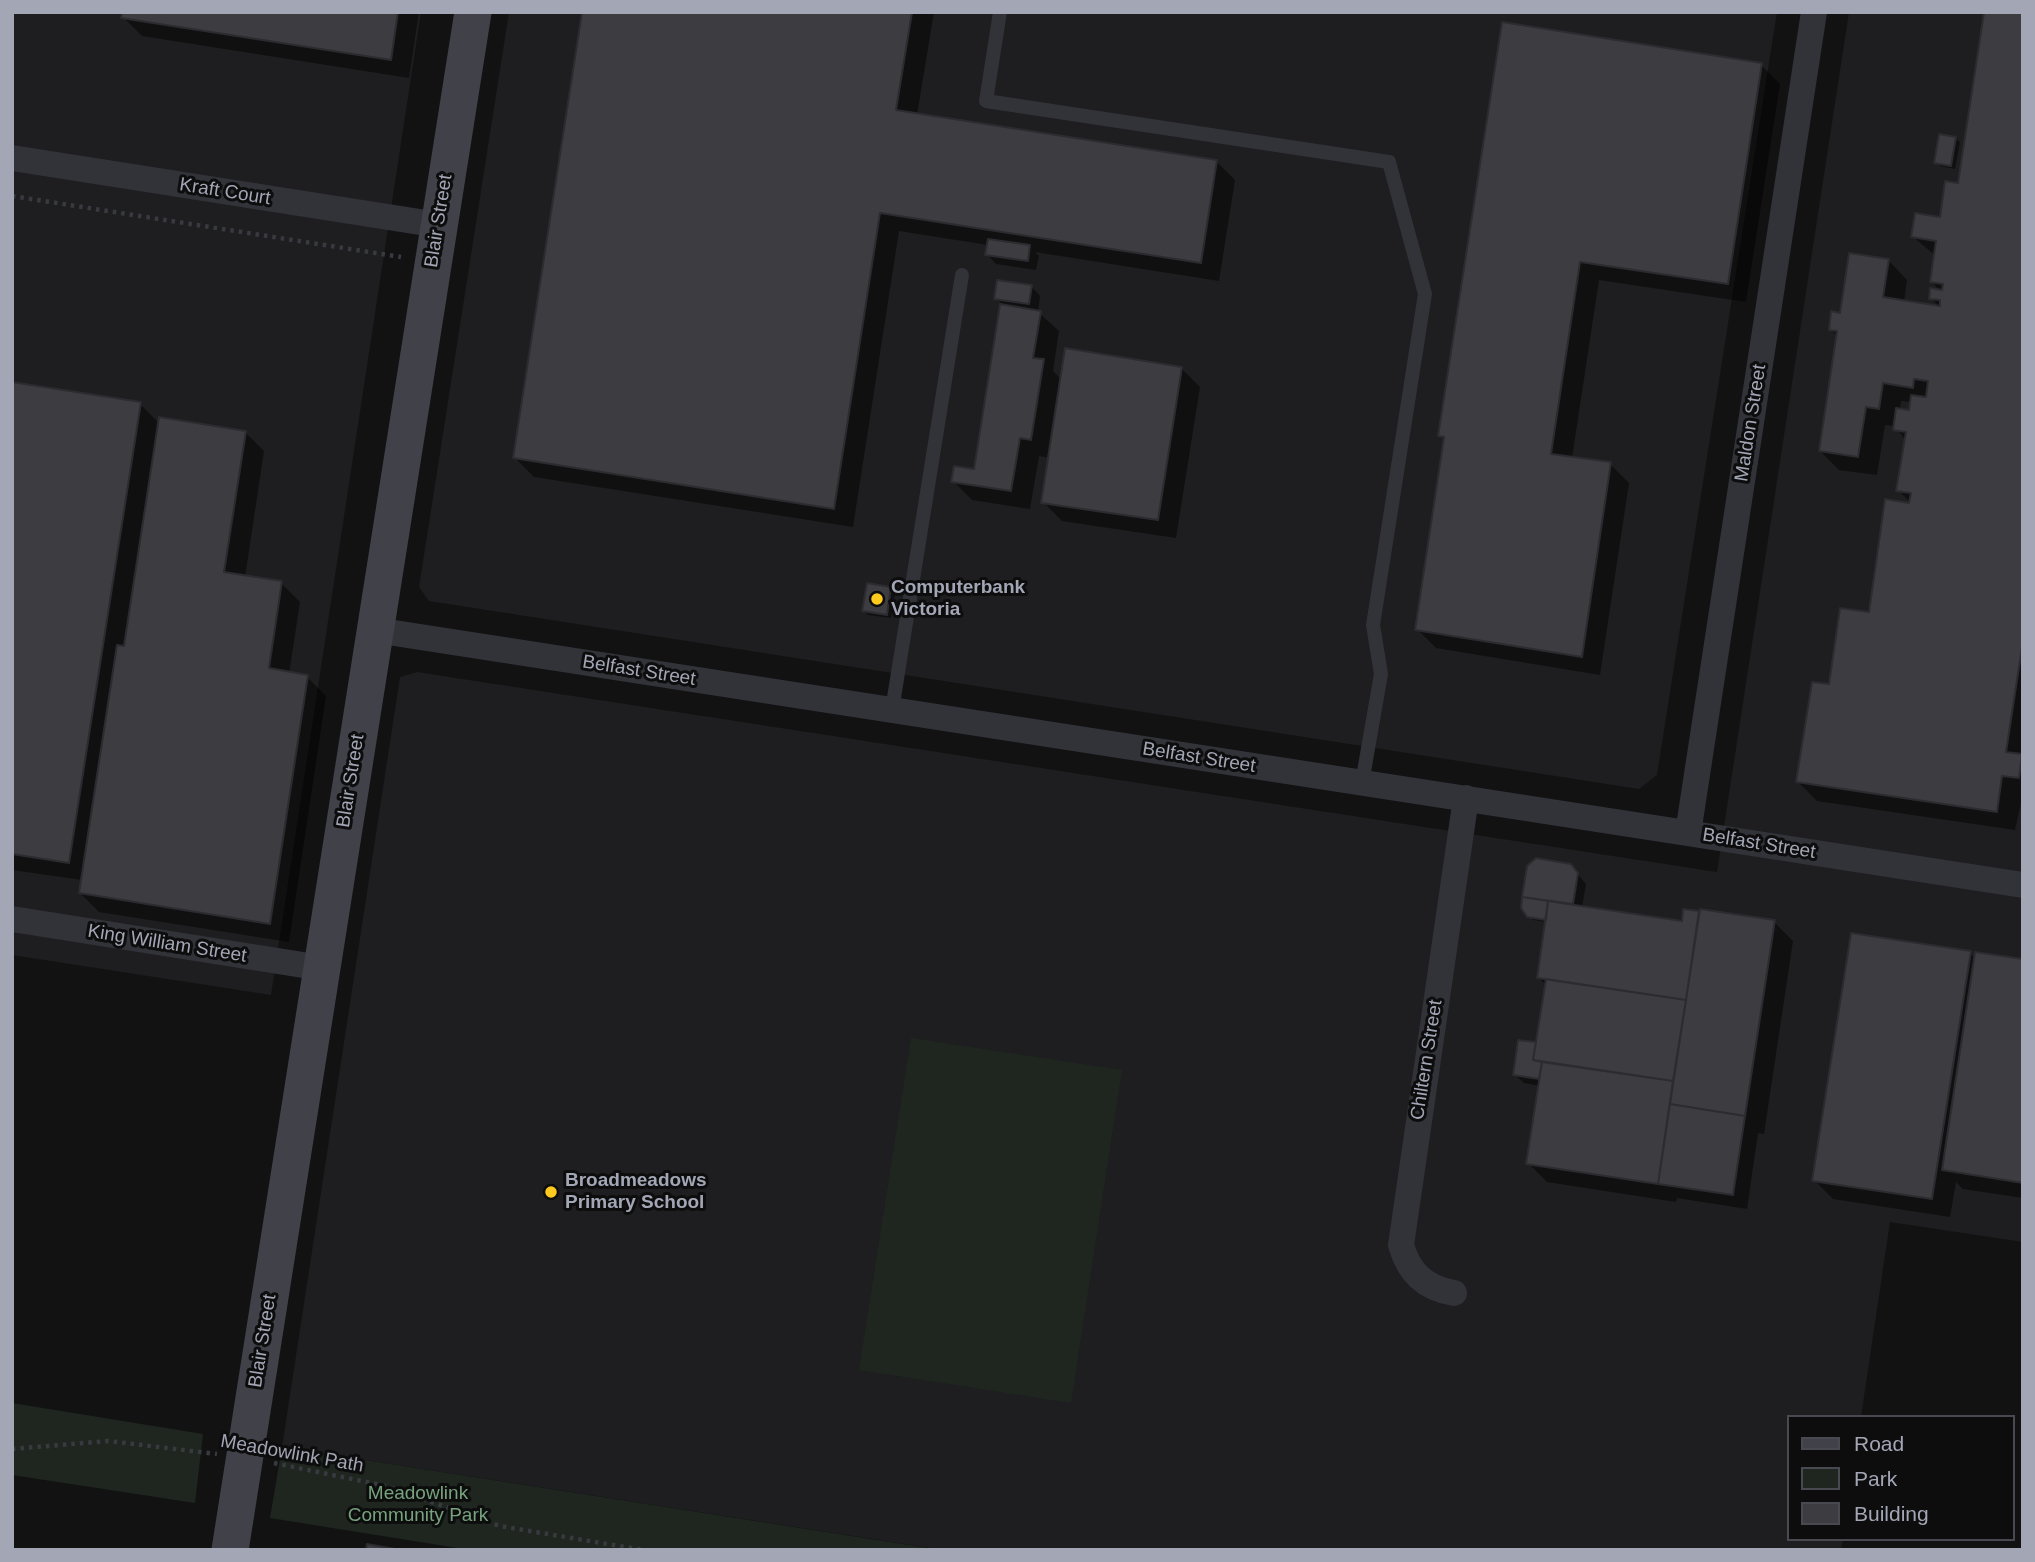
<!DOCTYPE html>
<html>
<head>
<meta charset="utf-8">
<style>
	body { margin:0 }
	#map { position:relative; width:2035px; height:1562px; overflow:hidden; background:#121213; font-family:Helvetica,sans-serif }
	canvas { display:block }
	.frame { position:absolute; inset:0; border:14px solid #a2a6b5; pointer-events:none }
	.legend { position:absolute; left:1787px; top:1415px; width:228px; height:126px; box-sizing:border-box; background:#0d0d0e; border:2px solid #494a51; margin:0; padding:9px 12px; list-style:none; font-size:21px; color:#a2a6b5 }
	.legend li { display:flex; align-items:center; gap:14px; height:35px }
	.legend b { width:35px; border:2px solid #494a51 }
</style>
</head>
<body>
<div id="map">
<canvas width="2035" height="1562"></canvas>
<div class="frame"></div>
<ul class="legend">
<li><b style="height:9px;background:#404149"></b>Road</li>
<li><b style="height:19px;background:#1e261f"></b>Park</li>
<li><b style="height:19px;background:#3c3c41"></b>Building</li>
</ul>
</div>
<script>
const ctx = document.querySelector('canvas').getContext('2d');
ctx.lineJoin = 'round';
function fillPath(path, color) { ctx.fillStyle = color; ctx.fill(path, 'evenodd'); }
function strokePath(path, color, width, dash) { ctx.strokeStyle = color; ctx.lineWidth = width; ctx.lineCap = dash ? 'butt' : 'round'; ctx.setLineDash(dash || []); ctx.stroke(path); }
function drawText(font, color, halo, rows, align = 'center') {
  ctx.font = font + ' Helvetica,sans-serif'; ctx.lineWidth = 6; ctx.setLineDash([]); ctx.textBaseline = 'middle'; ctx.strokeStyle = halo; ctx.fillStyle = color; for (const [text, x, y, turn = 0] of rows) {
    ctx.save(); ctx.translate(x, y); ctx.rotate((+turn || 0) * Math.PI / 180); ctx.textAlign = isNaN(turn) ? turn : align; if (halo) ctx.strokeText(text, 0, 0); ctx.fillText(text, 0, 0); ctx.restore();
  }
}
const built = new Path2D(`
	M12,12H421L271,995L12,955Z
	M509,12H1777L1657,775L1639,789L429,601L419,587Z
	M1849,12H2023V1242L1890,1222L1861,1417H1788V1539H1843L1841,1550H943L282,1447L400,677L417,672L1717,872Z`);
const green = new Path2D(`
	M911,1038L1122,1070L1071,1403L859,1370Z
	M12,1403L203,1434L195,1503L12,1475Z
	M282,1447L941,1550H470L270,1518Z`);
const shadow = new Path2D(`
	M124,12H419L409,78L142,36L123,17Z
	M583,12H934L917,115L1216,161L1235,180L1219,281L1035,252L1039,256L1036,270L996,264L987,254L988,245L899,231L853,527L534,477L515,458Z
	M2023,12V794L2015,830L1817,801L1798,782L1830,686L1870,614L1914,506L1898,490L1906,441L1895,426L1885,425L1877,475L1839,470L1820,451L1838,337L1830,329L1889,261L1907,280L1904,302L1940,308L1931,298L1941,292L1932,282L1936,256L1913,237L1941,219L1960,185ZM1901,401L1912,402L1910,412L1900,410Z
	M1504,24L1761,65L1780,84L1746,302L1599,280L1572,458L1610,464L1629,483L1600,675L1436,648L1417,629L1446,441L1440,435Z
	M1955,138L1960,142L1955,169L1940,166L1936,162Z
	M1031,286L1040,296L1038,312L1059,331L1053,371L1062,380L1181,368L1200,387L1176,538L1062,521L1043,502L1050,458L1039,456L1030,509L972,500L953,481L975,471L1002,304L996,298Z
	M12,384L140,404L159,423L245,432L264,451L245,577L281,583L300,602L289,674L307,677L326,696L289,942L99,912L80,893L82,880L12,870Z
	M890,589L895,593L891,618L868,615L864,610Z
	M1570,865L1586,884L1582,907L1683,923L1685,911L1774,922L1793,941L1764,1134L1758,1133L1747,1209L1677,1198L1676,1202L1547,1182L1528,1163L1540,1086L1524,1083L1514,1074L1538,1044L1547,986L1538,977L1547,922L1533,920L1522,907L1529,867Z
	M1970,953L1976,959L2023,961V1198L1963,1189L1956,1182L1950,1217L1833,1199L1814,1180Z`);
const building = new Path2D(`
	M122,12H398L391,60L121,18Z
	M582,12H912L896,110L1217,160L1201,263L880,213L834,509L513,458Z
	M1984,12H2023V641L2006,752L2022,754L2019,778L2002,776L1997,812L1796,782L1812,682L1829,684L1840,608L1869,612L1885,499L1909,503L1911,493L1896,491L1906,432L1893,430L1896,408L1909,410L1911,395L1926,397L1928,381L1914,379L1913,388L1883,383L1879,409L1866,407L1858,457L1819,451L1837,331L1829,330L1831,311L1840,313L1849,253L1889,259L1883,297L1940,306V300L1929,299L1930,288L1942,290L1943,284L1930,282L1936,241L1911,237L1915,213L1940,217L1945,181L1958,183Z
	M1502,22L1762,63L1728,284L1580,262L1551,454L1611,462L1582,657L1415,630L1444,437L1438,436Z
	M1939,134L1956,137L1951,166L1934,163Z
	M988,239L1030,245L1028,261L985,255Z
	M997,280L1032,285L1029,304L994,299Z
	M1000,304L1041,311L1033,358L1044,359L1031,440L1020,438L1011,491L951,482L954,466L974,469Z
	M1065,348L1182,367L1158,520L1041,503Z
	M12,382L141,402L69,863L12,854Z
	M159,417L246,431L224,572L282,581L269,668L308,675L270,924L79,893L117,645L124,646Z
	M867,583L891,587L887,615L862,611Z
	M1536,858L1571,864L1578,873L1573,904L1522,897L1527,866Z
	M1522,897L1548,901L1546,920L1527,917L1521,908Z
	M1548,901L1682,921L1683,909L1699,911L1686,1000L1537,978Z
	M1700,909L1775,920L1745,1116L1670,1104Z
	M1851,933L1971,951L1932,1199L1812,1181Z
	M1975,952L2023,959V1183L1942,1170Z
	M1546,979L1686,1000L1673,1081L1533,1060Z
	M1518,1040L1536,1042L1533,1060L1542,1062L1539,1079L1513,1075Z
	M1542,1062L1673,1081L1658,1184L1526,1164Z
	M1670,1104L1745,1116L1733,1195L1658,1184Z
	M367,1544L395,1549L394,1550H366Z`);
const path = new Path2D(`
	M12,196L401,257
	M12,1449L108,1441L217,1454
	M274,1463L386,1486L500,1526L643,1550`);
const lane = new Path2D(`
	M1000,12L986,101L1389,162L1425,294L1373,625L1381,674L1362,783
	M892,710L962,275`);
const street = new Path2D(`
	M12,158L439,225
	M375,630L2023,885
	M1688,833L1814,12
	M12,919L322,968
	M1454,1293C1425,1288 1409,1273 1401,1245L1466,798`);
const secondary = new Path2D(`
	M230,1550L473,12`);
const markers = [
	[877,599,7,"#ffca1e"],
	[551,1192,7,"#ffca1e"]
];
const streetNames = [
	["Kraft Court",225,192,9],
	["Blair Street",439,221,-81],
	["Maldon Street",1751,423,-81],
	["Belfast Street",639,671,9],
	["Belfast Street",1199,758,9],
	["Blair Street",351,781,-81],
	["Belfast Street",1759,844,9],
	["King William Street",167,944,9],
	["Chiltern Street",1427,1060,-81],
	["Blair Street",263,1341,-81],
	["Meadowlink Path",292,1454,10]
];
const poiNames = [
	["Computerbank",891,588],
	["Victoria",891,610],
	["Broadmeadows",565,1181],
	["Primary School",565,1203]
];
const parkNames = [
	["Meadowlink",418,1494],
	["Community Park",418,1516]
];
fillPath(built, '#1e1e20');
fillPath(green, '#1e261f');
fillPath(shadow, '#0007');
fillPath(building, '#3c3c41');
strokePath(building, '#2c2b30', 2);
strokePath(path, '#383a40', 4.5, [3.5, 5]);
strokePath(lane, '#323339', 14);
strokePath(street, '#323339', 26);
strokePath(secondary, '#404149', 37);
for (const [x, y, r, color] of markers) { const dot = new Path2D(); dot.arc(x, y, r, 0, 2 * Math.PI); ctx.fillStyle = color; ctx.fill(dot); strokePath(dot, '#0d0d0e', 2.5); }
drawText('19px', '#a2a6b5', '#0d0d0e', streetNames);
drawText('bold 19px', '#a2a6b5', '#0d0d0e', poiNames, 'left');
drawText('19px', '#77a27e', '#0d0d0e', parkNames);
</script>
</body>
</html>
